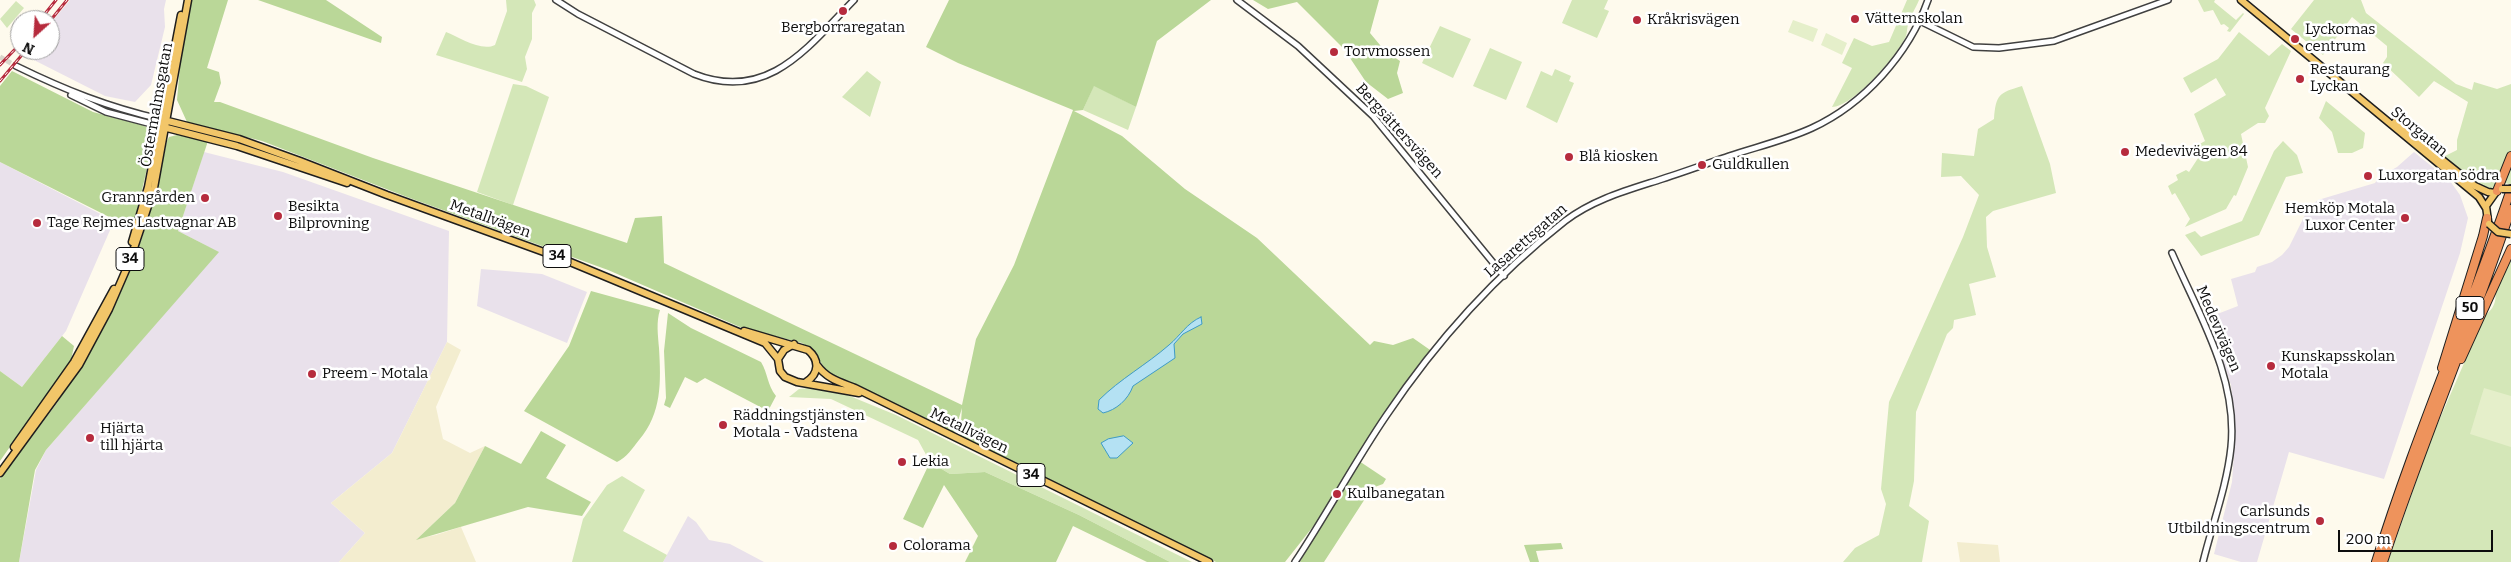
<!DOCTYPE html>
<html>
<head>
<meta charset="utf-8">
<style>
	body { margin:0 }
	#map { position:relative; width:2511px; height:562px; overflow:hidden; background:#fefaed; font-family:Bitter,serif }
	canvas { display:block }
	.north { position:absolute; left:10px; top:10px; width:50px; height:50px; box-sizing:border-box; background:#fff; border:1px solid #9e9e9e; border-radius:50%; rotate:206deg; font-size:14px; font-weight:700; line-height:20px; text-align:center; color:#0d0d0d }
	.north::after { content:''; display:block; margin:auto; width:18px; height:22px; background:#b62b3d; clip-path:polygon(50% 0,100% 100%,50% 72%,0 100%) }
	.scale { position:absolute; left:2338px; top:530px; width:155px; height:22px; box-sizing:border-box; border:2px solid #0d0d0d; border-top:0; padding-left:6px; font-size:15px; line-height:18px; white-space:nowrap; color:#0d0d0d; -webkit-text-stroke:4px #fff; paint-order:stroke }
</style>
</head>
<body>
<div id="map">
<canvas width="2511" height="562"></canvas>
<div class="north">N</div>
<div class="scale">200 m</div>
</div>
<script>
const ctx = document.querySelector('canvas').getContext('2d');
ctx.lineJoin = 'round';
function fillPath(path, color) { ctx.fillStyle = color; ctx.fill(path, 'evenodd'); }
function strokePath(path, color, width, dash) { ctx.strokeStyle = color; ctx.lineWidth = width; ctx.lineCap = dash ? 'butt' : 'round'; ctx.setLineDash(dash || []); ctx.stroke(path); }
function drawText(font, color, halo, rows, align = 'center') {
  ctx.font = font + ' Bitter,serif'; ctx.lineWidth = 5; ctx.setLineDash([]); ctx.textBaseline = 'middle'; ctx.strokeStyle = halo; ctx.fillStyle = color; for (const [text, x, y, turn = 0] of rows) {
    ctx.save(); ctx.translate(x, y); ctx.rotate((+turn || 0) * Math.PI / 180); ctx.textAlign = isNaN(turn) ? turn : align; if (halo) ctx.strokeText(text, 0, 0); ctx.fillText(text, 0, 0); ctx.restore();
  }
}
const industrial = new Path2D(`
	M70,0H166L164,9L165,27L151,85L135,102L105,96L24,55L28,50H50V24Z
	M204,152L283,172L449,231L447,342L392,453L331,503L365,533L339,562H19L36,470L46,450L218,252L178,231Z
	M2414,152L2450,181L2460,195L2468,218L2460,253L2384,479L2289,452L2257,562H2241L2214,554L2232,482L2235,438L2231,385L2207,318L2238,306L2231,279L2255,272L2257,267L2272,262L2282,255L2289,247L2309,207L2318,200L2375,183L2379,177L2397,167Z
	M0,162L114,221L66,331L22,387L0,371Z
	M481,269L542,274L587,292L567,343L477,306Z
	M688,516L696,522L709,540L730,544L764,562H663Z`);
const farmland = new Path2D(`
	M447,342L461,350L436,407L443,439L470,453L485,446L455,503L417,539L436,535L497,515L461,527L476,562H339L365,533L331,503L392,453Z
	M1957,542L1998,545L2000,562H1960Z`);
const green = new Path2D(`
	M506,0H534L536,5L532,13V39L525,57L527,69L522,82L436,55L446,32C459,37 481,52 495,45L507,11Z
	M1572,0H1608L1604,9L1609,11L1597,38L1562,23Z
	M1907,0H1919C1916,8 1910,16 1908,25C1907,28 1907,33 1906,36C1898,55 1853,107 1832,107L1852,68L1842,63L1854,38L1872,46L1889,42Z
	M2198,0H2215L2214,2L2236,20L2243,13L2244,14L2230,32L2227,31L2229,28L2224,24L2221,25L2213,10L2204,12Z
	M2314,0H2361L2366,13L2456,84L2472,90L2474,82L2497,89L2511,84V185L2500,181L2494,188L2489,189L2471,180L2443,157L2457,150V140L2468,102L2434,81L2419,97L2383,63L2387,57V46L2352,17L2323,55L2291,29Z
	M16,1L24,8L7,28L0,19Z
	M1440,26L1471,39L1453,78L1422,63Z
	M2239,32L2269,56L2282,44L2291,51L2265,108L2269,116L2265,123H2258L2241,134L2248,167L2236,196L2234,195L2226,209L2185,227L2190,219L2175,193L2172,195L2168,186L2178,180L2176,175L2186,170L2189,172L2202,152L2198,145L2205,141L2194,114L2226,95L2216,78L2191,93L2183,78L2218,59Z
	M1490,48L1522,62L1506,100L1473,86Z
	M1555,69L1571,76L1569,81L1574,83L1557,123L1526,107L1541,71L1552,76Z
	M867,71L881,82L870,117L842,97Z
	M513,84L526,86L549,97L513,205L477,192Z
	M1094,85L1136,107L1128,130L1083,110Z
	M2022,86L2050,164L2056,193L1993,211L1986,217L1987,247L1996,277L1969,284L1976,315L1954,320L1953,328L1947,334L1916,412L1914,481L1909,506L1929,521L1922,562H1843L1855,548L1879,535L1886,504L1881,489L1889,402L1963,237L1979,195L1961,176L1941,177L1942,153L1974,156L1978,129L1994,119C1996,94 1999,93 2022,86Z
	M2326,101L2365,133L2363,148L2352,153H2338L2332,132L2319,118Z
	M2283,141L2297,155L2303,173L2286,177L2259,235L2201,256L2185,235L2195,231L2201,237L2242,221L2274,151Z
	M2511,256V562H2388L2431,439L2485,315C2493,310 2497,301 2495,292Z
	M810,388L840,392L896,415L1192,562H1170L1079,515L985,472L950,474L930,462L918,440L831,399L789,397L799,389Z
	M622,476L645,490L623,531L667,555L663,562H572L583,519L607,485Z`);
const forest = new Path2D(`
	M191,0H228L207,68L219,72L221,83L214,102H220L373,158L627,243L635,218L662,216L664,263L962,405L976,339L1014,265L1073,110L958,63L926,47L949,0H1211L1157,41L1136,107L1094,86L1083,110L1074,111L1122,136L1185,189L1257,238L1370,345L1374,341L1393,345L1413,338L1433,352L1413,378L1359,461L1386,479L1383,484L1372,488L1324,562H1300L1330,505L1285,562H1216L960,436L962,408L954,434L867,390L830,376L812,349L802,343L740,327L608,270L407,197L262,141L187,122L177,100L181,53Z
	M258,0H326L382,37L381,43Z
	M1253,0H1379L1370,33L1385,51L1400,61L1397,73L1403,93L1388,99L1366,82L1344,49L1297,2L1268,9Z
	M12,71L93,112L142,125L152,130L154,138L133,229L0,162V86Z
	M177,135L208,141L178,231L219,252L46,450L35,470L19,562H0V479L57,403L104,327L120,294L142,238L158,185L167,141L169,137Z
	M591,291L660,310C656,322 658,335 659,348C661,382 662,413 639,440C632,449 627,457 617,462L524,411L569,346Z
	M668,313L691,328L761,362C768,373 767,385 776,396L768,411L705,378L697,383L685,377L670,408L664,405L666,398L664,351Z
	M62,336L74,346L71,360L0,461V371L22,387Z
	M541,431L566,445L546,478L591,502L582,516L528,507L416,540L455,503L485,446L521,464Z
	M930,462L950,474L985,472L1079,515L1170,562H1147L1073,526L1056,562H965L978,536L944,485L923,528L903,519Z
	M1561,543L1563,549L1536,551L1539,562H1530L1524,545Z`);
const pitch = new Path2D(`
	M1793,20L1818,29L1813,42L1788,32Z
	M1826,33L1847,43L1842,55L1821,45Z
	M2484,388L2511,396V447L2470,434Z`);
const water = new Path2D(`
	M1201,317L1202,324L1183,334L1174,344L1175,358L1133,386C1128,400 1116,410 1103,413L1098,409L1099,400C1120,379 1146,365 1169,345C1180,336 1187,323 1201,317Z
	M1124,436L1133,443L1117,458H1110L1101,443L1108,439Z`);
const minorTunnel = new Path2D(`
	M0,57L16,66`);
const minor = new Path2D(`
	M556,0L578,14L694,74C768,103 808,47 854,0
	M1237,0L1298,46L1373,116L1504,276
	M1920,21L1973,47L1999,48L2054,41L2168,0
	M16,66C65,90 108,107 160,119
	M71,95L106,112L159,126
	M2172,253C2199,315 2238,378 2231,447C2227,486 2212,525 2203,562
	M1295,562C1327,514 1354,463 1386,416C1435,343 1496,275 1565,221C1594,199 1628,190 1662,179C1684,172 1706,164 1729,156C1756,147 1786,140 1812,128C1864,104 1909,54 1928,0`);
const major = new Path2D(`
	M2241,0L2479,197L2486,208
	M160,119L239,139L300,161L387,195L563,259L765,343L778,359
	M2395,122L2475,186L2488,192L2495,193
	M163,127L237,146L347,183
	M2488,221L2486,206L2496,192
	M132,242L148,187L181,15
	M744,331L808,350C820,360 819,374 806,382
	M794,344L784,350L778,359L780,371L785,377L797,382L859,393
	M817,365C827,379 840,382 855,388L1209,562
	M14,447L74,362L114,289
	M0,473L79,365L109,309L129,263L154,188L188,0`);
const highway = new Path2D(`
	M2497,191L2511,156
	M2461,359L2511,249
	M2442,368L2483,236L2487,218
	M2376,562C2415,436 2469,314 2511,189
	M2383,562C2422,443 2472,328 2511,209`);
const rail = new Path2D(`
	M40,20L56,0
	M50,21L67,0
	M0,65L20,44
	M0,81L26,50`);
const majorBridge = new Path2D(`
	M2502,189H2511
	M2489,224L2498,232L2511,234`);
const markers = [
	[843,11,5,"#b62b3d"],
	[1855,19,5,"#b62b3d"],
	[1637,20,5,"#b62b3d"],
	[2295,39,5,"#b62b3d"],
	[1334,52,5,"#b62b3d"],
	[2300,79,5,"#b62b3d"],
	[2125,152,5,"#b62b3d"],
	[1569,157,5,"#b62b3d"],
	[1702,165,5,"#b62b3d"],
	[2368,176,5,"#b62b3d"],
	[205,198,5,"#b62b3d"],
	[278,216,5,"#b62b3d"],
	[2405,218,5,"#b62b3d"],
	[37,223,5,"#b62b3d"],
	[2271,366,5,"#b62b3d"],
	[312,374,5,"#b62b3d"],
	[723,425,5,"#b62b3d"],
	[90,438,5,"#b62b3d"],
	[902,462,5,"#b62b3d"],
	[1337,494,5,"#b62b3d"],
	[2320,521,5,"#b62b3d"],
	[893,546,5,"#b62b3d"]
];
const shields = [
	[557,256,28],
	[130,259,28],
	[2470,308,28],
	[1031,475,28]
];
const shieldNames = [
	["34",557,256],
	["34",130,259],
	["50",2470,308],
	["34",1031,475]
];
const poiNames = [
	["Vätternskolan",1865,19],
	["Kråkrisvägen",1647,20],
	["Bergborraregatan",843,28,"center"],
	["Lyckornas",2305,30],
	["centrum",2305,47],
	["Torvmossen",1344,52],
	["Restaurang",2310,70],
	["Lyckan",2310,87],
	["Medevivägen 84",2135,152],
	["Blå kiosken",1579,157],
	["Guldkullen",1712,165],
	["Luxorgatan södra",2378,176],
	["Granngården",195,198,"right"],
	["Besikta",288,207],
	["Bilprovning",288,224],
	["Hemköp Motala",2395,209,"right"],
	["Luxor Center",2395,226,"right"],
	["Tage Rejmes Lastvagnar AB",47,223],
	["Kunskapsskolan",2281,357],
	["Motala",2281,374],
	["Preem - Motala",322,374],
	["Räddningstjänsten",733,416],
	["Motala - Vadstena",733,433],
	["Hjärta",100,429],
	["till hjärta",100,446],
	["Lekia",912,462],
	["Kulbanegatan",1347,494],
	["Carlsunds",2310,512,"right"],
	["Utbildningscentrum",2310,529,"right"],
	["Colorama",903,546]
];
const streetNames = [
	["Östermalmsgatan",157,105,-80],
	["Bergsättersvägen",1399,131,48],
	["Storgatan",2419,132,40],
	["Metallvägen",490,219,20],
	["Lasarettsgatan",1526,241,-41],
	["Medevivägen",2218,329,67],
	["Metallvägen",969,431,26]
];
fillPath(industrial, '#e9e1eb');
fillPath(farmland, '#f3edcf');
fillPath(green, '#d4e7b8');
fillPath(forest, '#bad798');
fillPath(pitch, '#e5efca');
fillPath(water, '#b4e1f3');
strokePath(water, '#3e9bc7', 1);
strokePath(minorTunnel, '#dad6cb', 5, [5, 2.5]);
strokePath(minor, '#404040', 8);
strokePath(major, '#1e1e1e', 9);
strokePath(highway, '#1e1e1e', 10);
strokePath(minor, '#fff', 5);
strokePath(major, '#f2c669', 6);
strokePath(highway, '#ee935c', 8);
strokePath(rail, '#b62b3d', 3);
strokePath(rail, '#fff', 1, [4]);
strokePath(majorBridge, '#1e1e1e', 9, []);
strokePath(majorBridge, '#f2c669', 6);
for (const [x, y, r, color] of markers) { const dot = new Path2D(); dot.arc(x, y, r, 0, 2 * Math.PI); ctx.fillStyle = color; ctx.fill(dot); strokePath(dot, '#fff', 2); }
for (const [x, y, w] of shields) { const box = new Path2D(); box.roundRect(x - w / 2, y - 11.5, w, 23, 4); ctx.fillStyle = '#fff'; ctx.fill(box); strokePath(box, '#0d0d0d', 1); }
drawText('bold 14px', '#0d0d0d', null, shieldNames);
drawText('15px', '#0d0d0d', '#fff', poiNames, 'left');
drawText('15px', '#0d0d0d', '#fff', streetNames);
</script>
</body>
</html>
